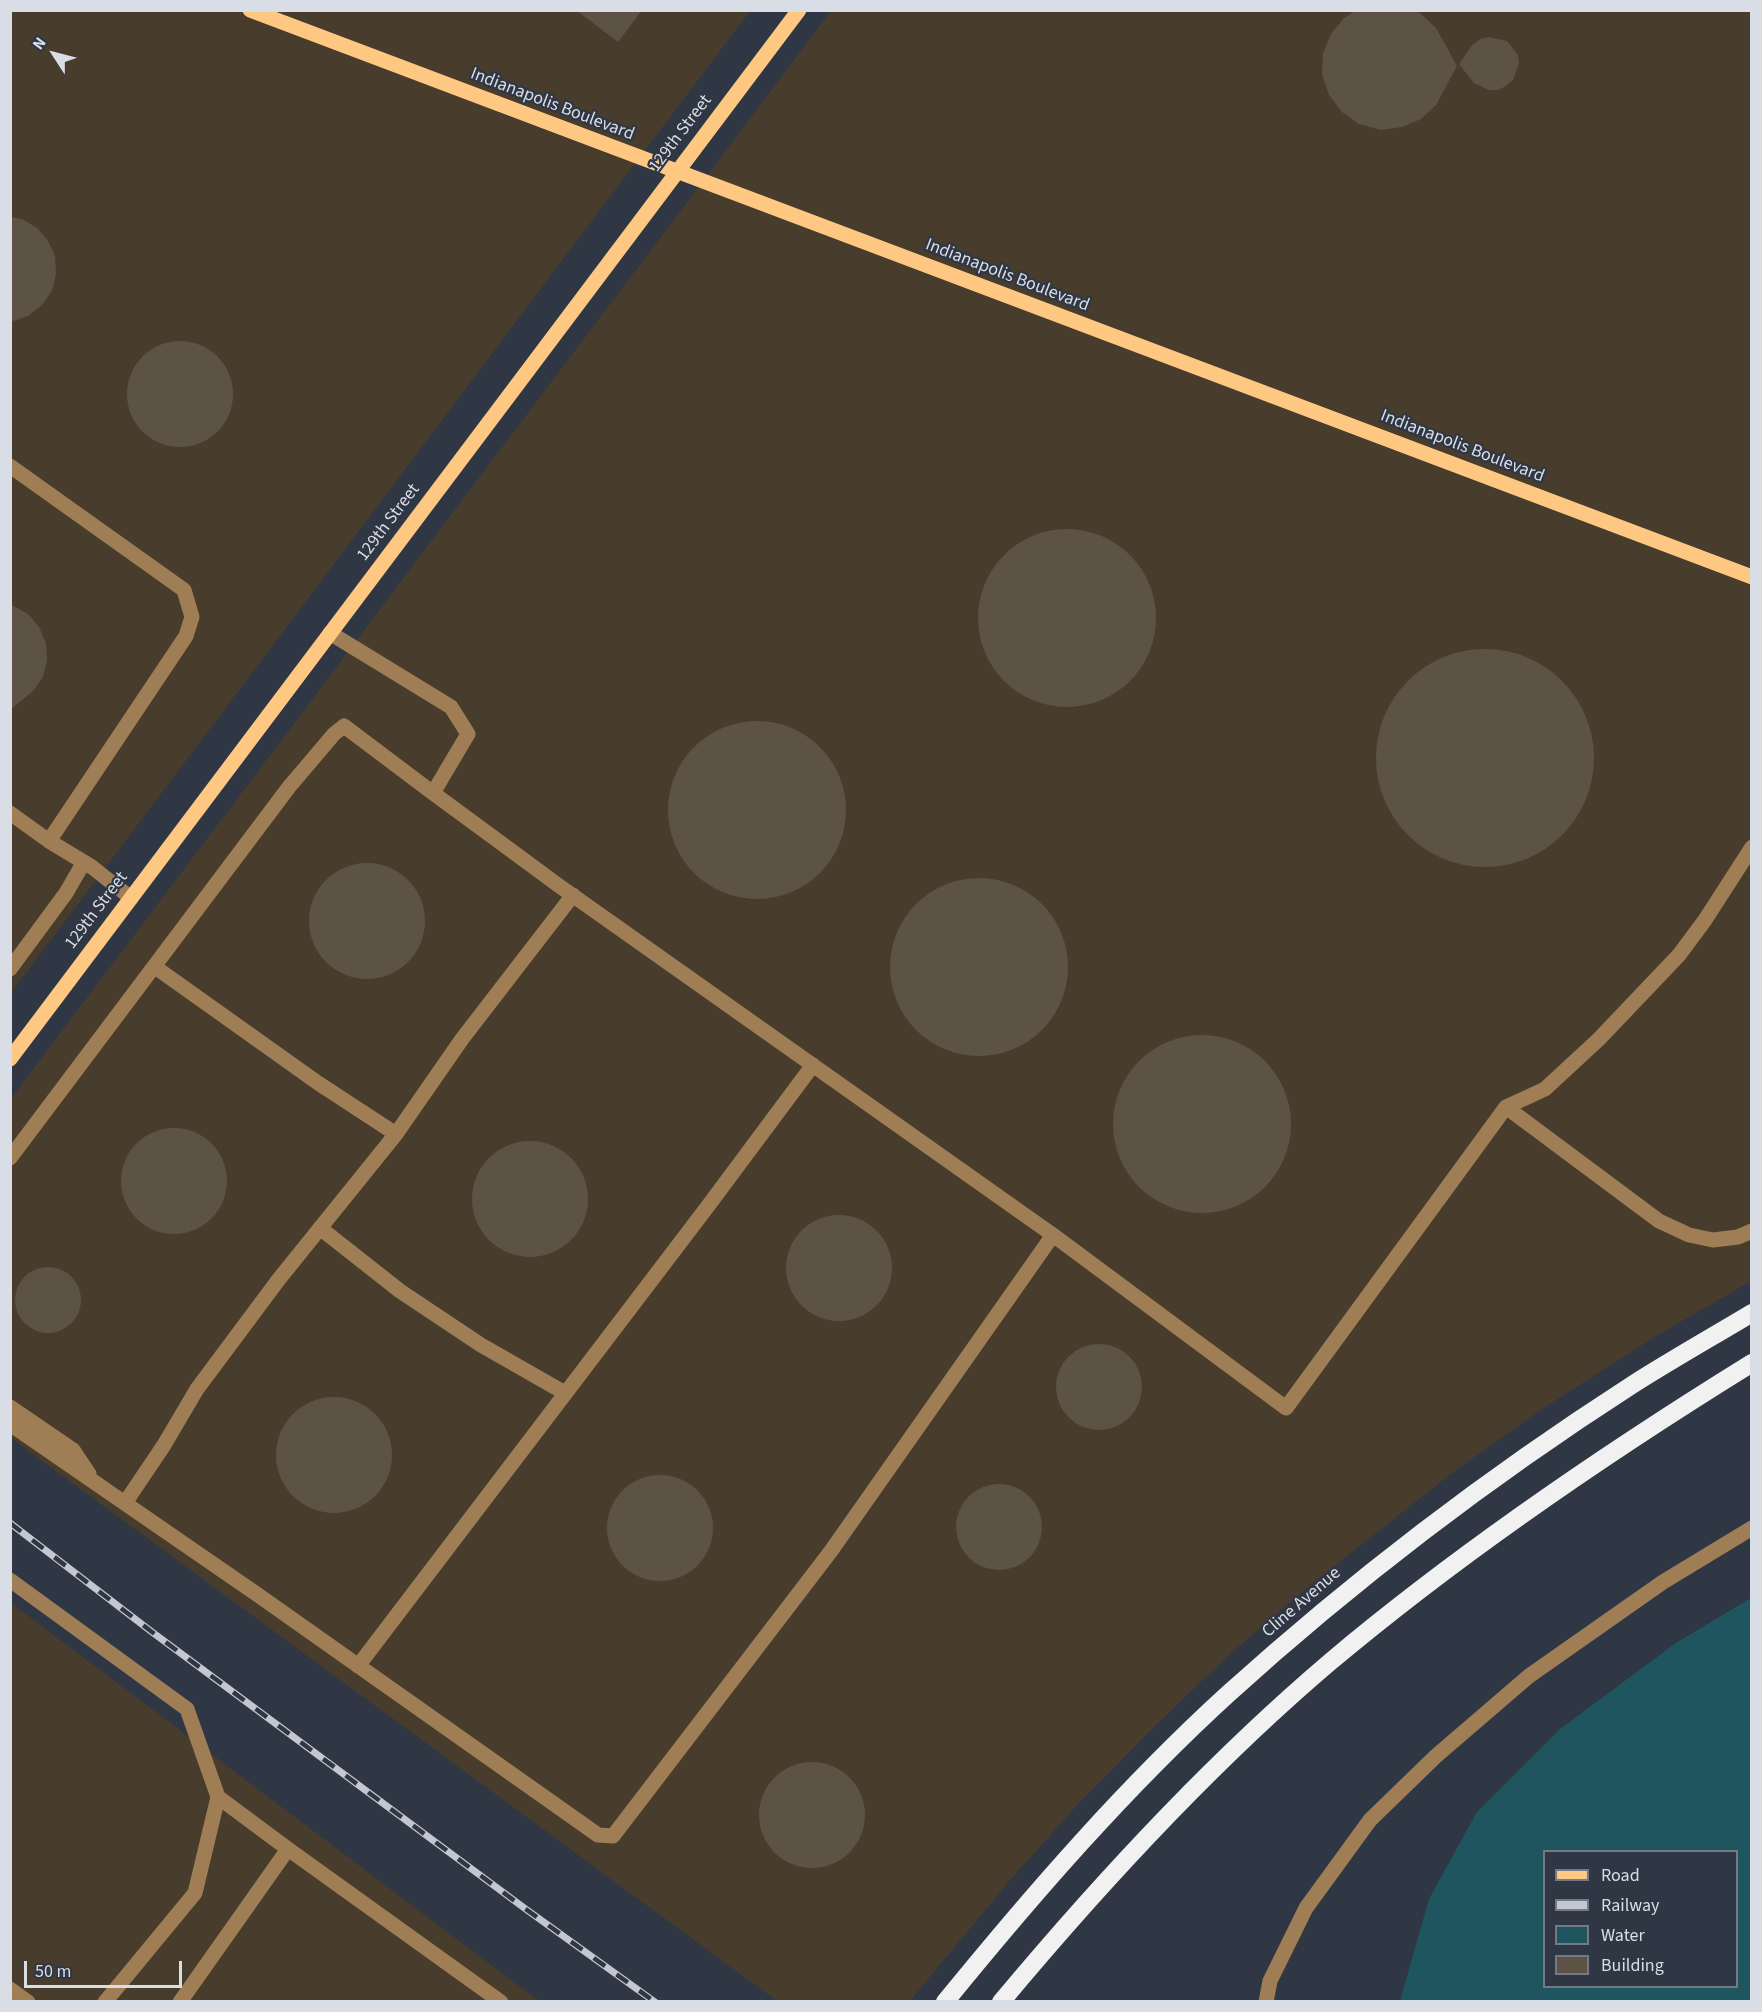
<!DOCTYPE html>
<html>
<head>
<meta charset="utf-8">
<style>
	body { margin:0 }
	#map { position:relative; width:1762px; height:2012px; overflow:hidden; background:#303744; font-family:"Source Sans 3",sans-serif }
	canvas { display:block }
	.frame { position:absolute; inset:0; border:12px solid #d9dde6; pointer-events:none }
	.legend { position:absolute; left:1543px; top:1850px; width:195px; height:138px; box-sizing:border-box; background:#303744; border:2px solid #747985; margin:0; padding:8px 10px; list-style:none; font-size:18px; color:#d9dde6 }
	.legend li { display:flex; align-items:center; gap:12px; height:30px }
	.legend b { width:30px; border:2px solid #747985 }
	.north { position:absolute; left:24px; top:24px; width:60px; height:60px; -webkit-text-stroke:4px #303744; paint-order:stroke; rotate:306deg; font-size:16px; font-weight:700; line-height:24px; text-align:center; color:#d9dde6 }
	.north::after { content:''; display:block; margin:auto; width:21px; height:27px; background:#d9dde6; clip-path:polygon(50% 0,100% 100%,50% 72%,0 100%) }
	.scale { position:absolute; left:24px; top:1961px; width:158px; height:27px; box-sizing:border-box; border:3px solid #d9dde6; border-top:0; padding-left:8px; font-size:18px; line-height:21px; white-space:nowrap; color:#d9dde6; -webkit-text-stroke:4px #303744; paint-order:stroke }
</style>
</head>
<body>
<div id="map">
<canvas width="1762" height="2012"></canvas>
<div class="frame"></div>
<ul class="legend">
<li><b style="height:8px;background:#ffc882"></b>Road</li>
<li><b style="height:8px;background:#c3c7d1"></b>Railway</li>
<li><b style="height:16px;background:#1f555f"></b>Water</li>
<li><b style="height:16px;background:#5d5345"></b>Building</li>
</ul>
<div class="north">N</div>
<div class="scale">50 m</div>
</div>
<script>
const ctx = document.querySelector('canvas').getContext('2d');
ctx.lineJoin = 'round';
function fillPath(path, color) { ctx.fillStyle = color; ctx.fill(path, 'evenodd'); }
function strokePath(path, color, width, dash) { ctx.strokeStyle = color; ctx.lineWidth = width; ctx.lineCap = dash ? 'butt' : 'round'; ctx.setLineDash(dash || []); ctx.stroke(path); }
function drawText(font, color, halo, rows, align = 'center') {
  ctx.font = font + ' "Source Sans 3",sans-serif'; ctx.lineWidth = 4.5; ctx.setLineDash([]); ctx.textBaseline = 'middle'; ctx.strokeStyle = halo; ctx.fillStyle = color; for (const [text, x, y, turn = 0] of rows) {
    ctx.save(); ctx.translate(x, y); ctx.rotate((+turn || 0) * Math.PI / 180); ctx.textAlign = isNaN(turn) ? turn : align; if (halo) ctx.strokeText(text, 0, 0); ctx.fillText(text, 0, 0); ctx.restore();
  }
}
const industrial = new Path2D(`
	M11,11H750L11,993Z
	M831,11H1751V1281L1656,1336L1542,1409L1452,1473L1308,1587L1229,1655L1155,1726L1080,1802L1011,1879L910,2001H777L11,1438L10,1100Z
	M11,1603L539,2001H11Z`);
const water = new Path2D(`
	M1751,1598V2001H1400L1429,1899L1477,1812L1560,1729L1676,1643ZM1544,1852H1736V1986H1544Z`);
const building = new Path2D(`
	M576,10H642L618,42Z
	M1357,10H1414L1421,14L1436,28L1457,66L1436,105L1421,119L1402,127L1381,130L1359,124L1342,112L1329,95L1322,74L1323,53L1331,34L1344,18Z
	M1489,37L1507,41L1518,55L1519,63L1513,80L1506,86L1498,90H1489L1474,83L1459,64L1473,44L1481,39Z
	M10,217L22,219L37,228L48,241L55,256L56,274L52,291L42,305L28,316L10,322Z
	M127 394a53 53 0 1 1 106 0a53 53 0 1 1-106 0Z
	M978 618a89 89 0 1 1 178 0a89 89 0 1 1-178 0Z
	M10,604L28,614L39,627L46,643L47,660L43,677L33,691L10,710Z
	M1376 758a109 109 0 1 1 218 0a109 109 0 1 1-218 0Z
	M668 810a89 89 0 1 1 178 0a89 89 0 1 1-178 0Z
	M309 921a58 58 0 1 1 116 0a58 58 0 1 1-116 0Z
	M890 967a89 89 0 1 1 178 0a89 89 0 1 1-178 0Z
	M1113 1124a89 89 0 1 1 178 0a89 89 0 1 1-178 0Z
	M121 1181a53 53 0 1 1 106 0a53 53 0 1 1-106 0Z
	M472 1199a58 58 0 1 1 116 0a58 58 0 1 1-116 0Z
	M786 1268a53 53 0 1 1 106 0a53 53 0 1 1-106 0Z
	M15 1300a33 33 0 1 1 66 0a33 33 0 1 1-66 0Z
	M1056 1387a43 43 0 1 1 86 0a43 43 0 1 1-86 0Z
	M276 1455a58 58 0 1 1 116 0a58 58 0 1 1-116 0Z
	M607 1528a53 53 0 1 1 106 0a53 53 0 1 1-106 0Z
	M956 1527a43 43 0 1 1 86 0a43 43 0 1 1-86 0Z
	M759 1815a53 53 0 1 1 106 0a53 53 0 1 1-106 0Z`);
const minor = new Path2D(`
	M10,466L184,590L192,617L186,636L49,841
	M10,813L49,841L92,867L131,898
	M155,967L318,1083L396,1134
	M10,969L66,893L84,862
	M1506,1107L1545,1089L1599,1039L1679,955L1705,920L1752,847
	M10,1158L289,787L334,734L344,726L433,793
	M320,1228L400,1291L481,1345L565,1393
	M1053,1235L1286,1408L1506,1107L1659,1221L1689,1235L1713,1240L1738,1237L1752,1231
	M10,1407L73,1450L89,1474
	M10,1424L258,1595L598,1835L613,1836L831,1551L1053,1235L558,885L433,793L468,734L451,707L330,633
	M125,1503L164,1445L197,1389L279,1279L396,1134L462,1039L573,895
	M10,1580L187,1709L218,1797L288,1849L180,2002
	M358,1666L708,1206L813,1065
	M288,1849L501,2002
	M10,1989L28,2002
	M105,2002L195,1893L218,1797
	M1266,2002L1270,1981L1306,1908L1370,1820L1436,1756L1529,1676L1663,1582L1752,1528`);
const major = new Path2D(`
	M250,10L1752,577
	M10,1059L799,10`);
const highway = new Path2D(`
	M945,2002C1033,1894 1125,1788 1228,1694C1354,1580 1489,1477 1632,1385C1671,1360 1712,1337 1752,1313
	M1001,2002C1102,1881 1210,1764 1330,1662C1462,1551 1605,1454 1752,1363`);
const rail = new Path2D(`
	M10,1523L152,1632L527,1910L655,2002`);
const streetNames = [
	["Indianapolis Boulevard",552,105,21],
	["129th Street",681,134,-53],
	["Indianapolis Boulevard",1007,276,21],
	["Indianapolis Boulevard",1462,447,21],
	["129th Street",389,523,-53],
	["129th Street",97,911,-53],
	["Cline Avenue",1302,1603,-41]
];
fillPath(industrial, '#483c2d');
fillPath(water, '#1f555f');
fillPath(building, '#5d5345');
strokePath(minor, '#a07e55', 15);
strokePath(major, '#ffc882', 15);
strokePath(highway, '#f1f1f1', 18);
strokePath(rail, '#c3c7d1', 7);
strokePath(rail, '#303744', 4.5, [14]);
drawText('18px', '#d9dde6', '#303744', streetNames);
</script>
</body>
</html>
